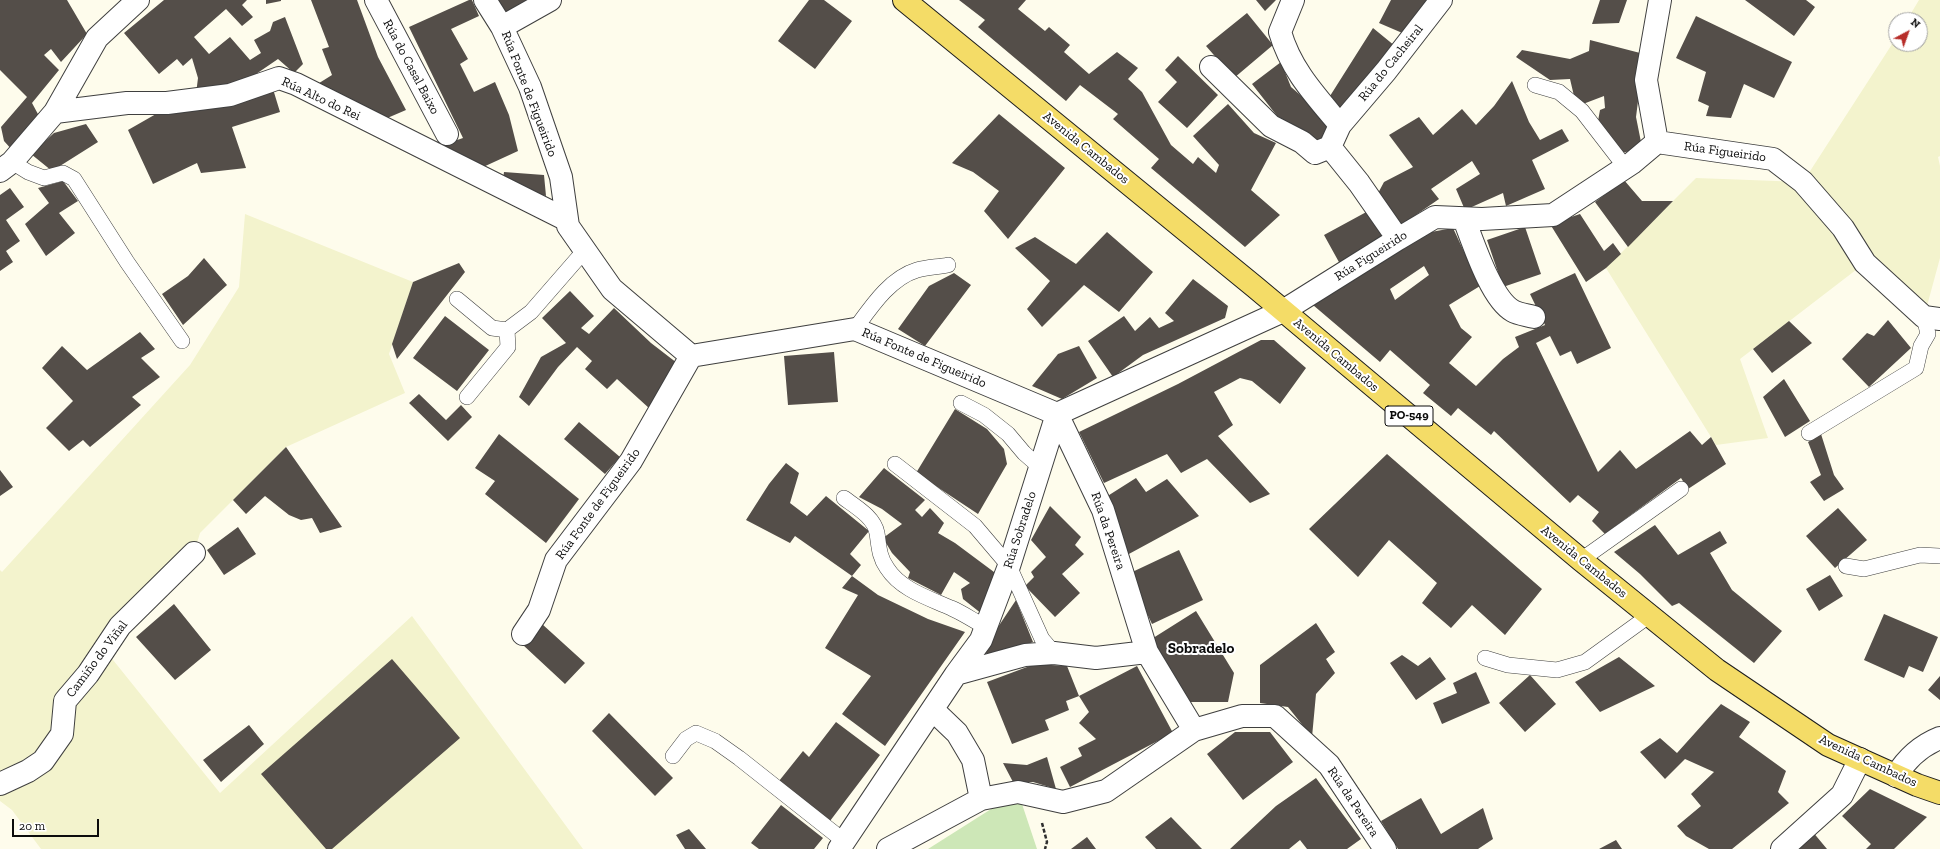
<!DOCTYPE html>
<html>
<head>
<meta charset="utf-8">
<style>
	body { margin:0 }
	#map { position:relative; width:1940px; height:849px; overflow:hidden; background:#fefcec; font-family:"Zilla Slab",serif }
	canvas { display:block }
	.north { position:absolute; left:1888px; top:12px; width:40px; height:40px; box-sizing:border-box; background:#fff; border:1px solid #9e9e9e; border-radius:50%; rotate:41deg; font-size:11px; font-weight:700; line-height:16px; text-align:center; color:#0c0c0c }
	.north::after { content:''; display:block; margin:auto; width:14px; height:18px; background:#b72d29; clip-path:polygon(50% 0,100% 100%,50% 72%,0 100%) }
	.scale { position:absolute; left:12px; top:819px; width:87px; height:18px; box-sizing:border-box; border:2px solid #0c0c0c; border-top:0; padding-left:5px; font-size:12px; line-height:14px; white-space:nowrap; color:#0c0c0c; -webkit-text-stroke:3px #fff; paint-order:stroke }
</style>
</head>
<body>
<div id="map">
<canvas width="1940" height="849"></canvas>
<div class="north">N</div>
<div class="scale">20 m</div>
</div>
<script>
const ctx = document.querySelector('canvas').getContext('2d');
ctx.lineJoin = 'round';
function fillPath(path, color) { ctx.fillStyle = color; ctx.fill(path, 'evenodd'); }
function strokePath(path, color, width, dash) { ctx.strokeStyle = color; ctx.lineWidth = width; ctx.lineCap = dash ? 'butt' : 'round'; ctx.setLineDash(dash || []); ctx.stroke(path); }
function drawText(font, color, halo, rows, align = 'center') {
  ctx.font = font + ' "Zilla Slab",serif'; ctx.lineWidth = 4; ctx.setLineDash([]); ctx.textBaseline = 'middle'; ctx.strokeStyle = halo; ctx.fillStyle = color; for (const [text, x, y, turn = 0] of rows) {
    ctx.save(); ctx.translate(x, y); ctx.rotate((+turn || 0) * Math.PI / 180); ctx.textAlign = isNaN(turn) ? turn : align; if (halo) ctx.strokeText(text, 0, 0); ctx.fillText(text, 0, 0); ctx.restore();
  }
}
const farmland = new Path2D(`
	M1919,0H1940V156L1938,157L1940,166V258L1924,317L1865,263L1740,359L1768,438L1716,445L1606,268L1696,178L1803,182L1896,38V44H1920V20H1907Z
	M245,214L413,282L389,354L405,393L286,447L200,533L194,553L105,650L220,793L412,616L583,849H41L12,810L0,801V570L2,572L190,365L239,287Z`);
const green = new Path2D(`
	M1018,792L1037,849H928Z`);
const building = new Path2D(`
	M0,0H67L87,34L61,62L51,49L44,55L59,70L32,103L39,116L13,151L4,141L1,127L27,97L0,70Z
	M164,0H247L242,5L253,17L242,26L226,9L194,37L209,54L230,37L250,60L261,53L254,40L270,31L273,22L285,17L303,64L294,73L278,59L237,87L233,82L225,87L196,94L198,78L192,58L183,66L177,59L159,74L124,33Z
	M266,0H281V1L266,4Z
	M311,0H357L378,57L406,110L385,119L316,85L332,75L322,49L329,47Z
	M469,0H472L479,16L451,29L468,59L460,64L474,92L495,82L509,115L518,151L481,168L440,146L463,138L409,27Z
	M495,0H537L509,13L500,8Z
	M809,0H824L852,21L815,69L778,41Z
	M959,0H1026L1018,9L1045,31L1049,27L1070,45L1064,52L1089,74L1117,52L1138,68L1128,79L1142,92L1171,145L1193,164L1198,157L1216,173L1219,165L1193,136L1228,104L1254,133L1276,143L1251,190L1280,215L1245,247L1151,168L1159,159L1113,119L1118,114L1080,85L1066,101L978,27L985,20Z
	M1256,0H1276L1265,11Z
	M1391,0H1429L1407,35L1379,23Z
	M1600,0H1627L1619,23L1592,24Z
	M1745,0H1806L1815,7L1794,36Z
	M1247,13L1273,45L1234,78L1206,46Z
	M1696,16L1792,62L1774,98L1744,84L1731,118L1706,116L1709,106L1698,101L1706,72L1676,58Z
	M1373,28L1395,46L1341,110L1330,96Z
	M1590,40L1644,54L1636,117L1642,147L1623,153L1598,121L1600,110L1605,108L1604,96L1583,104L1574,96L1570,79L1550,80L1516,57L1522,50L1570,59L1589,51Z
	M1178,56L1218,95L1187,128L1158,102L1177,82L1165,70Z
	M1281,62L1291,87L1320,112L1329,126L1323,141L1315,145L1285,126L1252,84Z
	M1512,81L1529,122L1540,140L1562,129L1569,141L1532,160L1545,189L1506,206L1503,193L1465,210L1456,189L1480,174L1472,161L1431,189L1439,199L1400,226L1376,197L1384,182L1413,167L1389,135L1419,117L1433,135L1462,109L1476,125L1494,106Z
	M273,89L280,112L232,127L246,168L201,173L197,163L153,184L128,130L156,114L205,109Z
	M999,114L1065,168L1008,239L984,211L999,191L973,172L952,163Z
	M86,124L98,142L52,171L31,154L54,133Z
	M504,172L544,175L546,196L526,191L503,179Z
	M1624,180L1642,201H1673L1628,247L1595,202Z
	M63,181L78,201L59,213L75,233L46,256L25,224L49,203L38,188Z
	M10,188L24,207L6,220L20,241L6,251L13,262L0,271V195Z
	M1370,210L1386,235L1340,264L1324,235Z
	M1580,214L1604,251L1613,243L1621,254L1606,268L1586,282L1550,224Z
	M1525,227L1541,274L1503,287L1487,240Z
	M1453,228L1480,286L1449,305L1461,328L1472,337L1449,363L1476,386L1503,359L1519,347L1515,337L1545,325L1530,294L1575,273L1611,348L1577,364L1571,351L1560,356L1550,336L1536,343L1598,472L1620,450L1636,469L1690,431L1702,445L1711,437L1726,464L1688,489L1681,478L1605,534L1592,521L1599,512L1578,495L1570,503L1494,431L1491,435L1458,408L1451,416L1423,393L1430,385L1390,350L1380,362L1313,305L1408,241L1431,232ZM1424,266L1429,275L1395,300L1390,289Z
	M1107,232L1153,272L1119,312L1084,285L1042,327L1027,309L1050,281L1015,248L1035,237L1076,264Z
	M204,258L227,285L183,325L162,294L188,276Z
	M459,263L465,272L397,359L392,344L413,282Z
	M954,273L971,285L925,346L898,329L929,286Z
	M1193,279L1228,306L1225,318L1143,355L1113,377L1088,341L1124,316L1135,331L1150,317L1159,328L1174,321L1165,313Z
	M570,291L594,316L581,328L589,334L614,308L651,343L677,363L650,409L617,379L607,389L585,369L592,361L577,347L558,367L529,406L519,397L541,357L566,343L542,318Z
	M445,316L489,350L457,391L413,358Z
	M1888,320L1911,348L1869,387L1842,359L1867,333L1874,336Z
	M1789,321L1812,343L1772,373L1753,349Z
	M140,332L155,349L141,358L160,377L132,397L141,405L90,447L83,440L69,451L46,428L73,401L42,368L62,346L87,370Z
	M1261,340H1274L1306,368L1280,404L1252,381L1240,378L1214,392L1233,425L1218,436L1270,494L1250,503L1207,459L1181,473L1167,454L1104,483L1079,432L1178,384Z
	M1079,346L1097,378L1062,399L1032,386L1058,354Z
	M834,352L838,402L788,405L784,356Z
	M1784,379L1810,421L1785,437L1763,397Z
	M419,394L446,420L461,405L472,417L448,441L409,403Z
	M955,409L987,429L1004,449L1007,464L978,514L916,473Z
	M579,422L620,457L605,474L564,439Z
	M499,434L579,499L546,543L485,494L495,481L475,468Z
	M1821,434L1834,475L1844,489L1824,501L1810,482L1821,475L1808,442Z
	M286,447L342,527L320,533L312,518L301,520L289,515L265,496L246,514L233,500Z
	M1387,454L1542,589L1505,635L1472,605L1451,628L1422,603L1437,583L1389,540L1358,577L1309,529Z
	M786,463L799,473L790,503L807,516L826,496L869,531L850,554L861,565L852,576L878,595L928,619L965,632L885,746L842,714L871,676L825,648L858,595L842,588L852,576L795,536L790,543L746,520L769,484Z
	M884,468L925,500L915,510L922,517L930,508L944,523L938,533L955,543L998,575L982,614L963,599L961,589L970,583L954,572L941,595L908,578L910,572L892,553L883,538L902,524L882,509L859,497Z
	M0,470L13,487L0,496Z
	M1136,478L1146,492L1167,479L1199,516L1127,555L1106,497Z
	M1050,506L1081,537L1075,545L1084,554L1062,574L1080,593L1055,617L1025,586L1034,577L1031,572L1046,557L1031,540Z
	M1838,508L1867,540L1835,568L1806,536Z
	M1655,525L1678,555L1720,531L1727,543L1710,553L1732,590L1782,631L1754,663L1679,603L1672,606L1640,574L1614,552Z
	M238,527L256,554L224,575L207,550Z
	M1179,550L1203,600L1152,624L1128,574Z
	M1830,575L1843,596L1819,611L1806,589Z
	M1016,600L1033,642L1007,652L980,654Z
	M174,604L211,650L175,680L136,637Z
	M1196,611L1234,673L1228,702H1190L1150,640Z
	M1884,614L1938,637L1923,672L1909,666L1904,678L1864,660Z
	M1316,623L1335,652L1326,659L1335,673L1316,694L1312,737L1288,707L1260,703V665Z
	M542,624L585,663L565,684L523,645Z
	M1402,655L1418,666L1430,657L1446,679L1416,700L1390,663Z
	M1619,657L1655,686L1600,712L1575,682Z
	M392,659L460,738L332,849H326L261,774Z
	M1035,664L1067,666L1079,696L1066,701L1069,710L1045,720L1049,730L1012,744L987,682Z
	M1137,666L1173,733L1070,787L1060,767L1082,756L1078,748L1096,739L1079,723L1089,712L1079,696Z
	M1476,672L1490,703L1442,724L1433,703L1457,693L1453,683Z
	M1530,675L1556,704L1525,732L1499,703Z
	M1940,676V700L1928,690Z
	M1721,704L1750,722L1739,737L1786,771L1778,792L1789,803L1732,849H1709L1686,836L1677,826L1701,806L1691,794L1714,772L1685,759L1665,779L1640,752L1660,738L1677,753Z
	M609,713L673,778L655,796L592,731Z
	M836,722L880,755L830,821L779,781L803,751L809,757Z
	M249,725L264,744L221,782L203,760Z
	M1235,732H1270L1293,762L1243,800L1207,754Z
	M1047,757L1056,789L1033,782H1013L1003,763L1027,765Z
	M1316,778L1361,839L1347,849H1307L1300,840L1289,849H1230L1276,806Z
	M1870,789L1927,817L1894,849H1866L1871,844L1842,816Z
	M1421,798L1441,834L1483,808L1493,839L1478,849H1398L1381,821Z
	M781,805L823,838L814,849H759L751,843Z
	M1171,817L1202,849H1156L1145,837Z
	M689,829L706,849H685L676,835Z
	M1812,831L1827,849H1794Z
	M1087,837L1096,849H1071Z
	M1616,840L1622,849H1599Z`);
const path = new Path2D(`
	M1042,823L1047,842L1045,849`);
const lane = new Path2D(`
	M1535,85L1559,92L1582,111L1626,168
	M12,162L28,172L44,178L63,173L74,179L127,262L182,341
	M457,299L492,328L507,330L531,312L585,250
	M855,329C871,307 890,278 917,270C927,267 938,267 948,265
	M467,397L508,347L507,330
	M961,403L984,415L1008,434L1024,453L1040,467
	M1809,433L1916,368L1921,346L1928,334L1924,317
	M895,464L975,526L1009,566L1042,639L1054,653
	M844,498C856,507 874,517 877,533C879,546 879,557 887,568C901,590 929,598 951,608C963,613 974,621 986,627
	M1581,560L1681,489
	M1846,566L1864,569L1920,555L1940,556
	M1485,658L1508,665L1557,670L1585,662L1650,615
	M673,756L686,739L696,733L715,741L739,758L844,841`);
const street = new Path2D(`
	M376,0L447,134
	M485,0L502,27L530,87L561,177L568,226L612,289L691,356L855,329L1057,414L1103,510L1147,652L1194,730L1242,716H1275L1329,765L1385,849
	M1293,0L1280,32C1291,70 1315,95 1340,125L1330,147L1359,183L1398,239
	M502,27L550,0
	M1211,67L1271,126L1302,142L1315,153L1330,147
	M55,112L127,103H167L230,95L279,78L296,84L567,220
	M1340,125L1386,71L1441,0
	M1657,142L1773,159L1803,182L1843,228L1865,263L1924,317L1940,319
	M0,171L12,162L55,112L97,38L138,0
	M1464,219C1473,242 1491,299 1513,311C1518,314 1527,315 1534,317
	M523,634L539,610L556,560L631,461L691,356
	M956,674L1025,655L1054,653L1096,658L1147,652
	M933,710L957,733L973,760L981,799
	M1896,776C1907,758 1920,746 1940,738
	M0,784L28,771L43,761L62,734L65,701L88,674L120,626L194,553
	M839,849L956,674L981,640L1009,566L1057,414L1283,311L1398,239L1435,217L1482,219L1553,215L1632,163L1657,142L1646,80L1660,0
	M888,849L981,799L1018,792L1063,802L1106,791L1194,730
	M1782,849L1842,795L1860,759`);
const primary = new Path2D(`
	M904,0L1255,287L1581,560L1717,670L1828,745L1917,785L1940,793`);
const shields = [
	[1409,416,48]
];
const shieldNames = [
	["PO-549",1409,416]
];
const streetNames = [
	["Rúa do Cacheiral",1391,63,-51],
	["Rúa do Casal Baixo",411,67,62],
	["Rúa Fonte de Figueirido",529,94,69],
	["Rúa Alto do Rei",321,99,25],
	["Avenida Cambados",1086,148,39],
	["Rúa Figueirido",1725,152,8],
	["Rúa Figueirido",1371,256,-32],
	["Avenida Cambados",1336,355,40],
	["Rúa Fonte de Figueirido",924,358,23],
	["Rúa Fonte de Figueirido",598,504,-54],
	["Rúa Sobradelo",1020,530,-72],
	["Rúa da Pereira",1108,531,71],
	["Avenida Cambados",1584,562,39],
	["Camiño do Viñal",97,659,-53],
	["Avenida Cambados",1868,761,25],
	["Rúa da Pereira",1353,802,56]
];
const quarterNames = [
	["Sobradelo",1201,649]
];
fillPath(farmland, '#f3f3cd');
fillPath(green, '#cde7b7');
fillPath(building, '#544e49');
strokePath(lane, '#3f3f3f', 16);
strokePath(street, '#3f3f3f', 24);
strokePath(primary, '#1d1d1d', 24);
strokePath(path, '#2e2e2e', 2.5, [4, 2]);
strokePath(lane, '#fff', 15);
strokePath(street, '#fff', 22);
strokePath(primary, '#f4dc67', 22);
for (const [x, y, w] of shields) { const box = new Path2D(); box.roundRect(x - w / 2, y - 10, w, 20, 3); ctx.fillStyle = '#fff'; ctx.fill(box); strokePath(box, '#0c0c0c', 1); }
drawText('bold 12px', '#0c0c0c', null, shieldNames);
drawText('13px', '#0c0c0c', '#fff', streetNames);
drawText('bold 15px', '#0c0c0c', '#fff', quarterNames);
</script>
</body>
</html>
